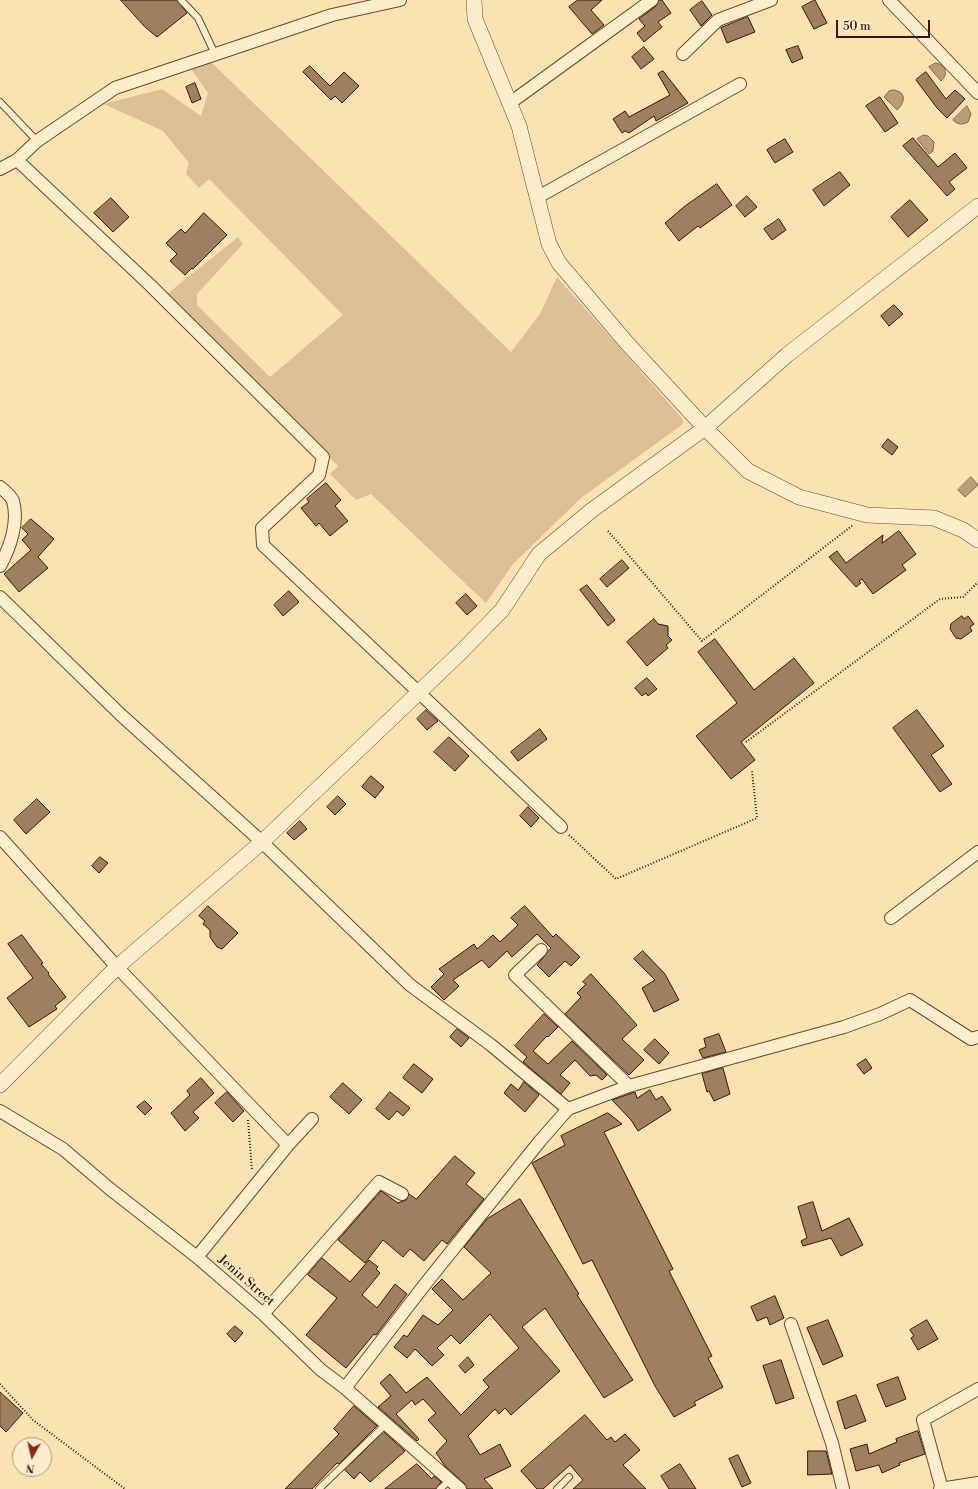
<!DOCTYPE html>
<html>
<head>
<meta charset="utf-8">
<style>
	body { margin:0 }
	#map { position:relative; width:978px; height:1489px; overflow:hidden; background:#fbe3b1; font-family:"Libre Bodoni",serif }
	canvas { display:block }
	.north { position:absolute; left:12px; top:1437px; width:40px; height:40px; box-sizing:border-box; background:#fcedcc; border:1px solid #ad977d; border-radius:50%; rotate:188deg; font-size:11px; font-weight:700; line-height:16px; text-align:center; color:#371507 }
	.north::after { content:''; display:block; margin:auto; width:14px; height:18px; background:#8f2418; clip-path:polygon(50% 0,100% 100%,50% 72%,0 100%) }
	.scale { position:absolute; left:836px; top:20px; width:94px; height:18px; box-sizing:border-box; border:2px solid #371507; border-top:0; padding-left:5px; font-size:12px; line-height:14px; white-space:nowrap; color:#371507; -webkit-text-stroke:3px #fcedcc; paint-order:stroke }
</style>
</head>
<body>
<div id="map">
<canvas width="978" height="1489"></canvas>
<div class="north">N</div>
<div class="scale">50 m</div>
</div>
<script>
const ctx = document.querySelector('canvas').getContext('2d');
ctx.lineJoin = 'round';
function fillPath(path, color) { ctx.fillStyle = color; ctx.fill(path, 'evenodd'); }
function strokePath(path, color, width, dash) { ctx.strokeStyle = color; ctx.lineWidth = width; ctx.lineCap = dash ? 'butt' : 'round'; ctx.setLineDash(dash || []); ctx.stroke(path); }
function drawText(font, color, halo, rows, align = 'center') {
  ctx.font = font + ' "Libre Bodoni",serif'; ctx.lineWidth = 3; ctx.setLineDash([]); ctx.textBaseline = 'middle'; ctx.strokeStyle = halo; ctx.fillStyle = color; for (const [text, x, y, turn = 0] of rows) {
    ctx.save(); ctx.translate(x, y); ctx.rotate((+turn || 0) * Math.PI / 180); ctx.textAlign = isNaN(turn) ? turn : align; if (halo) ctx.strokeText(text, 0, 0); ctx.fillText(text, 0, 0); ctx.restore();
  }
}
const green = new Path2D(`
	M211,62L511,352L540,314L557,277L682,418L683,424L581,498L513,564L486,603L371,494L356,500L330,474L338,466L167,294L238,237L243,244L197,294V305L270,377L343,315L209,179L199,188L186,174L189,163L163,131L104,104L162,89L201,116L208,93L192,70Z`);
const water = new Path2D(`
	M936,63C946,65 949,74 941,81L929,67Z
	M894,90C907,92 905,103 897,110L884,97L889,91Z
	M967,106L971,114L968,122C962,125 958,125 953,120Z
	M924,135L928,136L934,142L933,151L929,154L917,139Z
	M971,477L978,485L965,497L958,490Z`);
const building = new Path2D(`
	M121,0H177L187,13L157,37L145,27Z
	M578,0H602L591,10L604,25L592,34L569,7Z
	M659,0H662L671,13L658,22L662,27L644,42L637,33L645,26L639,19L656,6Z
	M815,0L827,23L814,29L802,7Z
	M702,1L712,15L701,26L690,10Z
	M748,17L755,32L727,43L721,28Z
	M798,46L803,58L792,63L786,50Z
	M644,47L654,59L641,69L632,57Z
	M310,66L330,86L344,72L359,86L342,103L335,96L331,100L303,72Z
	M663,71L688,103L656,121L654,116L629,133L625,131L622,133L613,119L625,111L629,117L670,95L658,74Z
	M926,72L946,99L955,90L965,99L947,118L937,108L916,80Z
	M195,83L201,99L192,103L186,87Z
	M880,97L898,123L885,132L866,106Z
	M913,138L938,167L955,153L967,168L949,182L955,189L947,196L903,146Z
	M785,139L793,152L775,163L767,150Z
	M840,172L850,185L824,206L813,190Z
	M717,184L732,205L700,228L698,226L679,241L665,223L685,206Z
	M747,196L757,207L745,217L736,206Z
	M111,198L129,217L113,232L94,213Z
	M910,200L928,220L908,237L891,217Z
	M204,213L227,235L193,269L192,268L185,275L170,261L177,254L166,243L181,229L185,233Z
	M779,219L786,230L772,240L764,229Z
	M894,305L903,314L889,326L881,316Z
	M888,439L898,447L892,455L882,447Z
	M326,483L341,500L335,506L348,521L330,536L319,523L316,526L301,508L309,502L307,499Z
	M31,519L54,539L38,557L48,568L19,592L4,574L31,550L22,540L28,534L22,528Z
	M899,531L916,554L902,565L906,570L873,594L862,579L859,581L861,583L856,587L829,557L837,551L846,563L883,535L882,543Z
	M622,560L629,568L607,587L600,579Z
	M587,585L615,620L608,626L580,590Z
	M289,591L299,602L283,616L274,605Z
	M466,594L477,606L467,615L456,603Z
	M962,616L964,619L968,616L974,624L970,627L972,631L961,639L956,638L950,629L951,624Z
	M654,619L658,624L668,626V636L672,640L666,645L668,648L647,666L627,642Z
	M715,639L754,690L794,658L814,683L741,742L755,760L731,779L696,736L737,703L698,652Z
	M647,678L657,689L648,696L646,693L642,696L635,688Z
	M426,710L438,721L427,730L417,719Z
	M917,710L944,746L931,755L952,784L940,792L893,728Z
	M540,729L547,739L518,761L511,752Z
	M449,737L469,756L455,771L434,752Z
	M371,776L384,787L375,798L362,787Z
	M338,796L346,804L335,815L327,807Z
	M37,799L50,812L26,834L14,820Z
	M528,807L539,818L531,827L520,816Z
	M300,821L307,829L294,840L287,833Z
	M100,857L108,863L99,873L92,866Z
	M208,906L238,933L222,949L217,947L210,937V930L203,924L205,921L199,916Z
	M525,906L553,937L556,934L580,957L571,966L565,961L549,977L537,965L551,948L537,934L512,957L507,951L489,968L482,960L453,980L459,986L444,1000L431,987L444,974L439,969L474,944L477,949L493,935L500,942L518,925L511,918Z
	M22,935L43,963L41,964L49,973L48,974L66,997L55,1006L57,1009L29,1027L7,998L33,978L8,944Z
	M643,951L665,974L679,1000L654,1012L642,988L655,980L634,959Z
	M591,974L637,1025L622,1039L644,1060L629,1075L565,1014L581,997L577,993L586,984L583,982Z
	M544,1014L558,1027L548,1037L547,1036L533,1051L548,1064L572,1041L607,1075L602,1080L596,1075L590,1076L575,1060L560,1075L570,1083L561,1094L523,1062L527,1057L515,1046Z
	M457,1029L469,1038L461,1047L450,1037Z
	M719,1034L726,1052L703,1058L699,1050L706,1047L704,1039Z
	M655,1039L669,1053L659,1064L644,1050Z
	M866,1059L872,1068L864,1074L857,1065Z
	M414,1064L433,1079L422,1093L403,1078Z
	M723,1068L730,1094L714,1101L709,1091L707,1092L702,1074Z
	M201,1078L214,1093L193,1112L199,1118L185,1131L171,1113L190,1095L187,1091Z
	M524,1082L539,1095L525,1112L504,1093L511,1084L518,1090Z
	M343,1083L362,1100L349,1114L330,1097Z
	M650,1090L656,1100L662,1096L671,1110L638,1131L631,1120L612,1100L635,1092L637,1098Z
	M227,1092L244,1111L233,1122L215,1103Z
	M390,1092L410,1108L403,1116L397,1111L389,1120L376,1109Z
	M145,1101L152,1108L145,1115L137,1107Z
	M608,1113L622,1124L604,1132L673,1269L669,1271L712,1356L708,1358L723,1387L694,1402L696,1405L674,1417L655,1386L592,1260L583,1264L532,1163L565,1145L561,1136Z
	M455,1156L475,1173L466,1184L484,1199L447,1244L442,1240L424,1261L410,1249L403,1257L383,1240L365,1263L338,1240L381,1191L398,1203L406,1200L409,1194L416,1199Z
	M520,1199L579,1294L577,1295L633,1380L604,1398L545,1308L522,1327L560,1371L511,1415L505,1408L499,1414L495,1409L468,1436L480,1455L500,1444L511,1466L484,1479L493,1489H467L465,1484L445,1466L436,1453L447,1441L428,1420L436,1413L423,1399L415,1405L412,1400L396,1414L419,1439L417,1441L378,1407L391,1396L380,1383L390,1374L406,1393L427,1377L461,1415L489,1387L483,1380L519,1348L490,1314L460,1344L451,1335L437,1348L444,1355L432,1366L415,1349L407,1358L394,1347L404,1335L407,1337L423,1315L438,1325L453,1310L432,1289L442,1279L463,1300L491,1273L464,1247L487,1219Z
	M813,1202L822,1231L849,1218L863,1245L841,1256L831,1238L803,1246L801,1241L807,1238L798,1207Z
	M322,1258L350,1282L369,1260L378,1267L376,1269L380,1273L362,1295L377,1308L395,1284L407,1294L376,1335L374,1334L346,1368L306,1335L337,1298L308,1275Z
	M775,1296L784,1318L770,1325L767,1317L757,1321L751,1307Z
	M828,1320L843,1356L823,1365L807,1328Z
	M927,1320L938,1339L918,1350L911,1338L914,1336L910,1330Z
	M235,1326L243,1333L235,1342L227,1334Z
	M468,1357L474,1365L465,1373L459,1366Z
	M781,1360L794,1398L776,1404L763,1366Z
	M898,1377L906,1399L886,1407L877,1385Z
	M0,1392L23,1413L6,1432L0,1426Z
	M856,1395L866,1421L845,1429L837,1402Z
	M354,1406L377,1426L339,1464L337,1463L312,1489H285L339,1434L334,1429Z
	M585,1415L607,1440L611,1437L615,1442L625,1434L640,1450L623,1465L646,1489H573L583,1480L570,1465L543,1489H537L521,1471Z
	M918,1431L925,1454L899,1463L900,1465L882,1473L879,1465L856,1471L850,1449L867,1444L869,1454L897,1442L896,1439Z
	M384,1432L405,1451L370,1482L360,1472L354,1479L345,1470Z
	M808,1451H826L832,1474L808,1475Z
	M738,1455L751,1483L742,1487L729,1459Z
	M417,1464L432,1479L434,1476L441,1482L436,1489H385Z
	M680,1464L696,1489H669L661,1476Z`);
const path = new Path2D(`
	M608,531L702,641L853,525
	M746,742L940,599L963,597L978,582
	M569,835L616,879L757,818L752,771
	M248,1120L252,1170
	M0,1384L33,1420L125,1489`);
const service = new Path2D(`
	M181,0L198,18L215,54
	M0,102L37,141
	M319,1489L386,1424
	M440,1489L450,1480
	M557,1489L569,1477`);
const minor = new Path2D(`
	M889,0L978,93
	M683,54L718,20L771,0
	M510,103L652,0
	M17,160L150,285L323,457L319,475L262,528L263,545L561,827
	M0,169L17,160L37,141L115,88L332,15L400,0
	M538,197L740,84
	M0,487C4,490 11,496 13,501C19,522 10,548 0,566
	M0,597L121,715L262,842L410,985L491,1045L568,1109
	M0,837L117,967L288,1145
	M891,918L978,852
	M541,950L515,975L629,1086
	M0,1111L63,1149L110,1189L197,1257L263,1314L321,1370L345,1388L460,1489
	M197,1257L288,1145L312,1119
	M263,1314L379,1182L402,1194
	M791,1324L832,1443L843,1489
	M345,1388L426,1283L540,1141L568,1109L629,1086L844,1027L880,1014L910,1000L971,1039L978,1037
	M940,1489L978,1483
	M942,1489L923,1420L978,1389`);
const tertiary = new Path2D(`
	M474,0L475,19L519,126L549,244L559,263L626,342L705,428L748,471L799,497L867,515L934,518L963,530L978,540
	M0,1085L117,967L262,842L460,653L502,610L539,554L592,510L705,428L787,355L978,206`);
const streetNames = [
	["Jenin Street",246,1281,41]
];
fillPath(green, '#dac094');
fillPath(water, '#b89d77');
strokePath(water, '#84674a', 1);
fillPath(building, '#9d805f');
strokePath(building, '#371507', 1);
strokePath(service, '#684832', 8);
strokePath(minor, '#684832', 14);
strokePath(tertiary, '#684832', 16);
strokePath(path, '#371507', 2, [1, 2]);
strokePath(service, '#fcedcc', 6);
strokePath(minor, '#fcedcc', 12);
strokePath(tertiary, '#fcedcc', 15);
drawText('13px', '#371507', '#fcedcc', streetNames);
</script>
</body>
</html>
